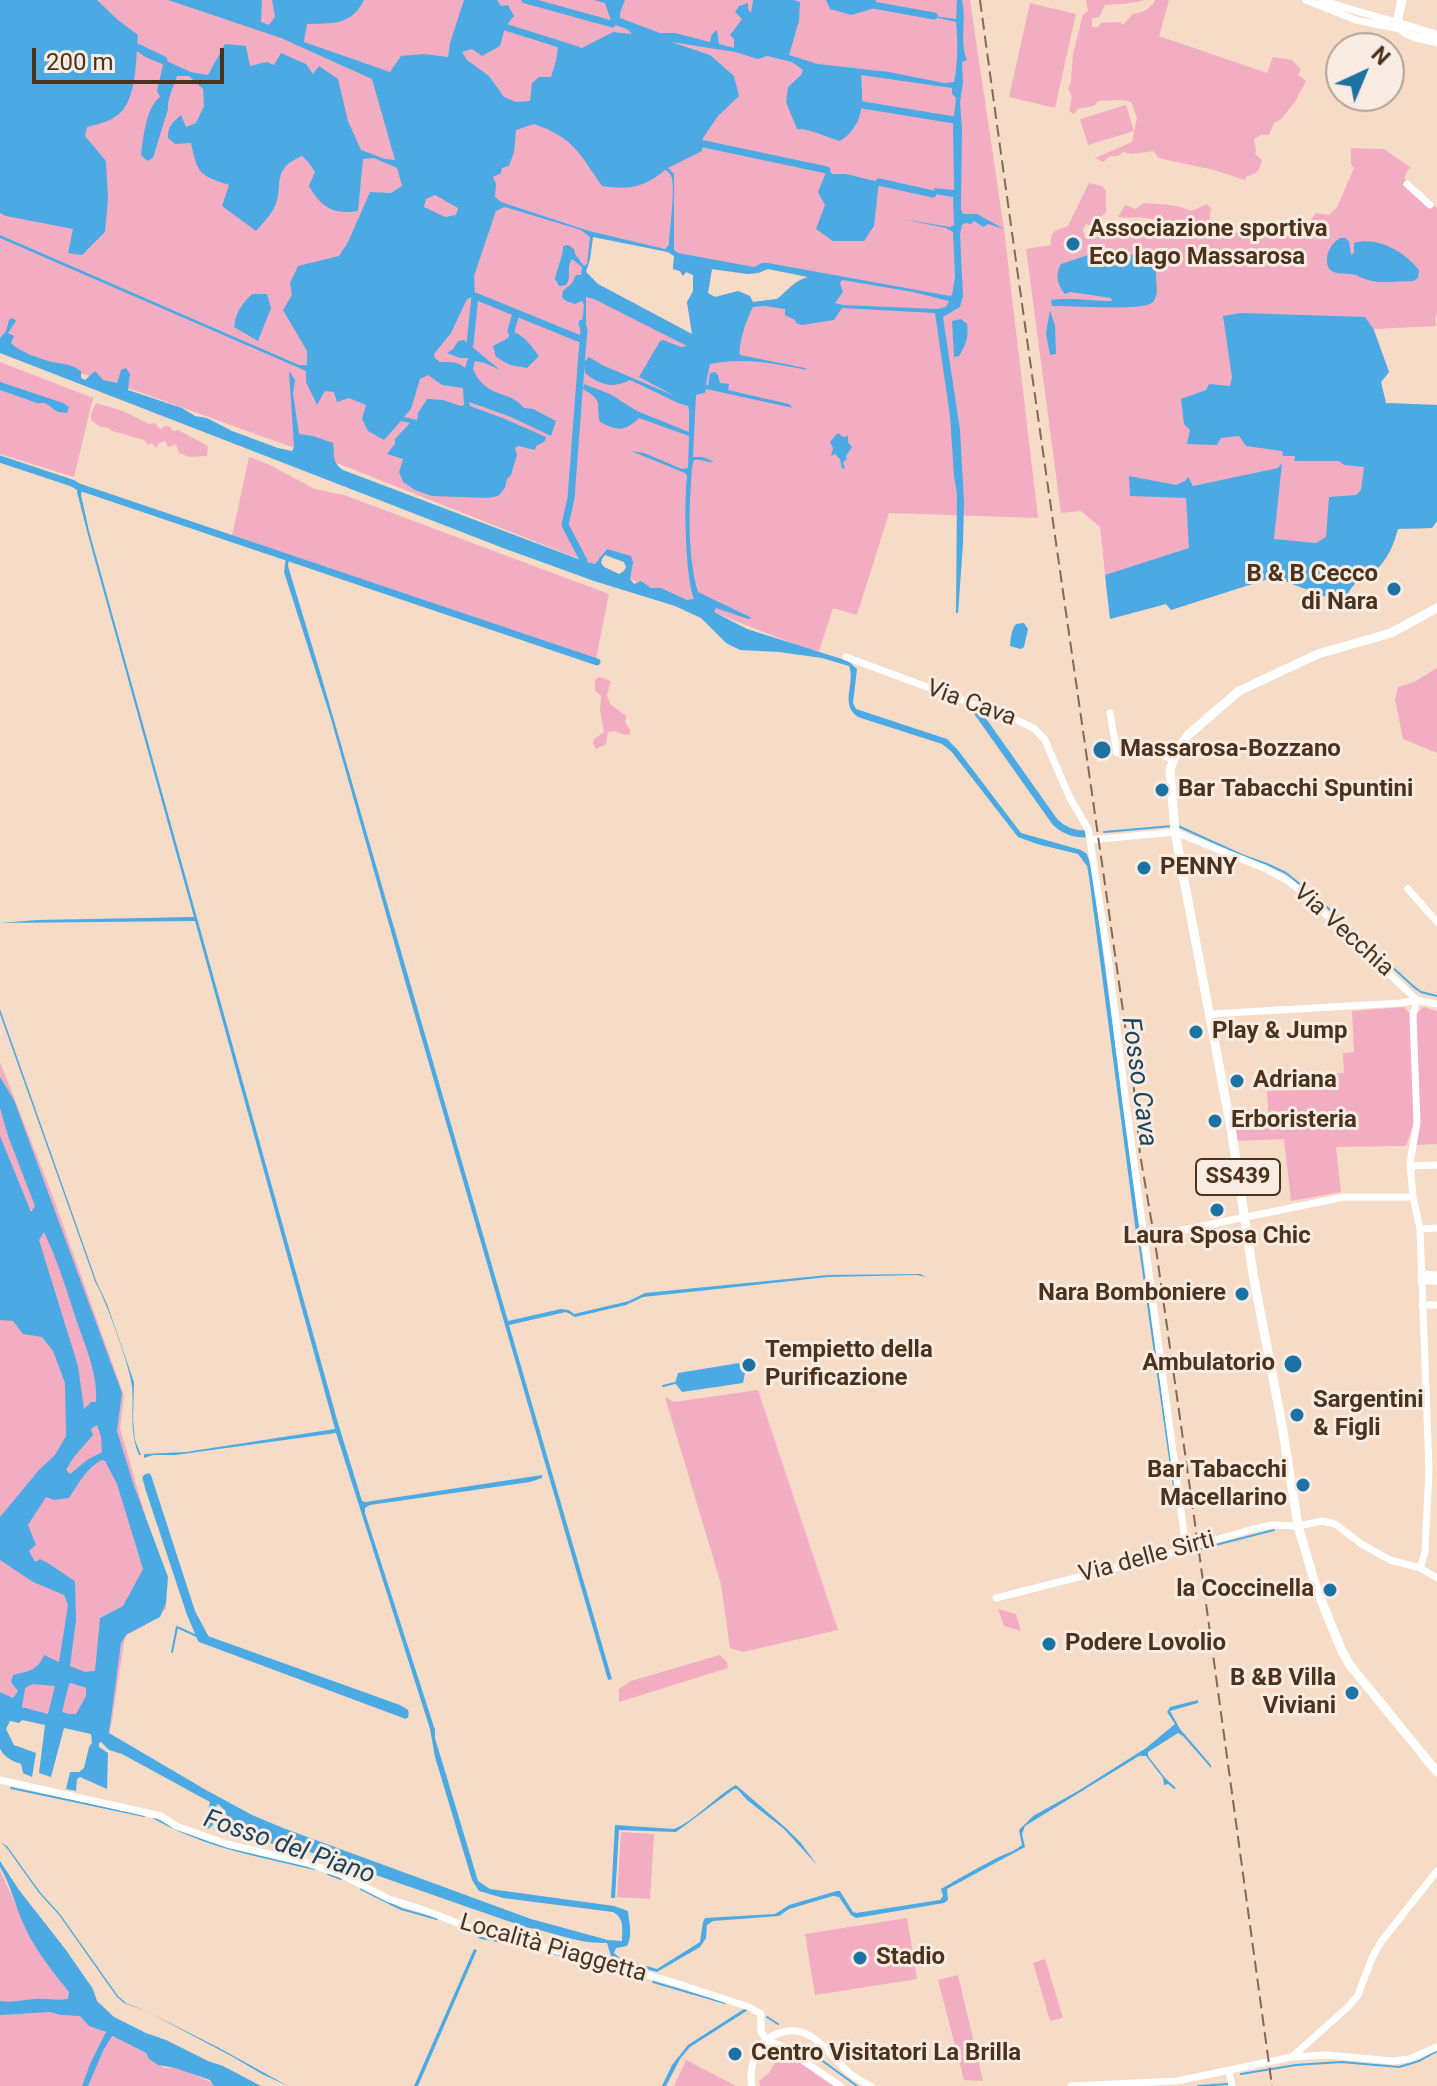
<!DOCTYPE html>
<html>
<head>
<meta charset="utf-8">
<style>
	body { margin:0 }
	#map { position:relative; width:1437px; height:2086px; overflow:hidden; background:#f6dbc7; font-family:Roboto,sans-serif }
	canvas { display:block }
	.north { position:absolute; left:1325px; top:32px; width:80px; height:80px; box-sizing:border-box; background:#f8ebe1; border:2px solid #b3a193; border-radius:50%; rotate:44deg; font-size:22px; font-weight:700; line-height:32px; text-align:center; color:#4b321d }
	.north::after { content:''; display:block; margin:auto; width:28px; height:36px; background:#1c73a3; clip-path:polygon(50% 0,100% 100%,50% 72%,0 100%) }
	.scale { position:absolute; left:32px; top:48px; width:192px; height:36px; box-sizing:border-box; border:4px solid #4b321d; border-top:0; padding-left:10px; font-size:24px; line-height:28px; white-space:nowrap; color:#4b321d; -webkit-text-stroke:6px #f8ebe1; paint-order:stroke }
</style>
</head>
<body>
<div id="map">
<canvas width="1437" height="2086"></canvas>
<div class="north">N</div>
<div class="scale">200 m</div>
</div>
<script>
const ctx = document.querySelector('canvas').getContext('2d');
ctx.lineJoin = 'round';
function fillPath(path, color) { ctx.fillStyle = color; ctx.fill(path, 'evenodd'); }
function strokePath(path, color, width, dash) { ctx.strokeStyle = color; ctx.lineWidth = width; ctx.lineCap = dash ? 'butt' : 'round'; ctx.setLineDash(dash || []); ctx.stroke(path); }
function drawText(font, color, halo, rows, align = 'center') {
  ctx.font = font + ' Roboto,sans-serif'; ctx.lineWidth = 6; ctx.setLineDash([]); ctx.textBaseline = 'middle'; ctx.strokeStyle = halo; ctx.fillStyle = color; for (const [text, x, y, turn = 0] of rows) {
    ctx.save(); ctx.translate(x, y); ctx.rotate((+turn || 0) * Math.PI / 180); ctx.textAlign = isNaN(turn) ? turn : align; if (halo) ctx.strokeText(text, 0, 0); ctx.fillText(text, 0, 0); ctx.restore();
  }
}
const green = new Path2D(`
	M0,0H970L1004,229L1038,518L889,513L857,615L833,608L819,651L804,648L347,467L142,393L0,347ZM593,237L668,252L674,256L673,269L680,271L683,276L686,272L693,275V291L687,302L692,334L598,284L586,272L590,259ZM712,269L747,274L758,273L768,269L808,277C794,281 788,290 777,299L753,302L750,296L738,291L715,297L708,293ZM605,555L624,562L626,567L624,571L619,574L604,567L601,563L602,559Z
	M1086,0H1144C1133,4 1118,4 1105,5L1099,17L1092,18V27H1098L1101,23L1120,22L1123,25L1133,14C1142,13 1151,9 1155,0H1169L1159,36L1267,73L1273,57L1292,60L1301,69L1298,75L1306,81L1295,102L1280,120L1274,123L1269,135H1261L1254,139L1256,151L1255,154L1262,160C1259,170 1258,174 1247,176L1245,180L1214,170L1158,158L1154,151L1132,154L1123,152L1118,156H1110L1103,162L1095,158L1132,142L1137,118L1131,102L1123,100L1098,101L1094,106L1078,109L1074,114L1069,111L1072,97L1068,89L1071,81L1073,54L1083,15L1088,11Z
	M1030,3L1076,14L1055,108L1009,97Z
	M1126,105L1134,131L1088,145L1080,119Z
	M1351,148L1384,149L1410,167L1404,178L1437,208V314L1435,320L1437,326L1374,329L1389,372L1381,382L1386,403L1437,405V521L1432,528L1398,529C1392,550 1387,559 1372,575C1359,576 1351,587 1345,598L1332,599L1274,577L1171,610L1166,604L1110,619L1100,527L1081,511L1061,513L1026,249L1051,245C1050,229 1056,231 1068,226L1089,183L1102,186L1106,191V212L1092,226L1086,224L1083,230L1086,239L1102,236L1106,221L1211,228L1255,235L1301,236L1303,229L1316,213L1329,215L1337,207L1354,168L1351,164Z
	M1144,203C1162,205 1174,203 1191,211L1207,204L1211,209L1209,222C1186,224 1166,221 1144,218C1135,216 1127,219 1118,217L1125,205L1135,209Z
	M0,362L93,398L74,477L0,454Z
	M96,403L123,411L149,424L155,423L160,429L166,426L170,427L173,431L178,430L208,446L207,456L190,457L179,453L176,444L168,447L165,441L158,444L156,448L152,443L148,445L144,440L112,431L109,428L100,427L91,420V414Z
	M249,457L268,464L315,489L344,495L609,594L596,659L232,536Z
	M1437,668V753L1403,739L1395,700L1398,687L1414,682Z
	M599,677L611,681L607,695L610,704L626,716L625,722L630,730V734L626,735L614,731L608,732L606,744L596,749L593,744L594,739L604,732L600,710L601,696L595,691V680Z
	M1404,1007L1410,1014L1414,1123L1406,1146L1336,1147L1341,1192L1291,1201L1284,1139L1236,1141L1234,1126L1269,1125L1267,1091L1321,1090L1323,1074L1344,1073L1343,1053L1354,1052L1352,1011Z
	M1423,1007L1437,1011V1144L1416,1145V1014Z
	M0,1062L52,1194L124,1396L120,1428L165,1584L166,1609L144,1626L125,1636L111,1727L46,1715L23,1707L0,1692Z
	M758,1390L838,1630L743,1652L730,1648L721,1584L665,1397L674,1402Z
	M998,1609L1016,1614L1021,1631L1004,1626Z
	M720,1655L727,1662L728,1668L619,1702V1689L631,1681Z
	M621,1832L654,1834L650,1899L617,1897Z
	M0,1870L20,1914L44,1959L68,1991L81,2017L107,2034L145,2053L151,2060L165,2068H178L211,2082L215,2086H0Z
	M907,1918L917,1979L815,1995L805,1934Z
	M1045,1959L1063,2018L1050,2021L1033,1963Z
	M958,1975L983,2081L964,2080L938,1980Z
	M792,2056L836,2086H760L759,2081L769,2073L775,2062Z
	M686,2060L736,2086H674Z`);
const water = new Path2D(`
	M0,0H97L119,21L138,35C136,56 137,95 122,111C113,121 99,124 87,127L85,136L106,161L108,200L105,232L82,255L68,253L73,229L6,216L0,213Z
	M168,0H262L261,22L269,25L275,17L272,0H364C351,26 333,23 307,24L304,42L390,72L401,56L424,54L448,57L450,43L464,0H497L501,6L508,5L514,16L505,27L500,46L482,56L472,49L462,52L467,60L489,76L504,97L516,102L530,101L532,83L539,77H551L556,61L558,47L578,50L613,32L632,34L627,29L612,24L605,3L594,0H625L620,13V18L660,33H675L710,42L712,34L717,30L719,44L734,48V39L730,35L742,19L735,12L739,6L748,3V9L751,13L753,0H794L800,2L799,21L789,55L818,64L889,72L944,83L954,82C958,62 958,43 956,22L934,17V16L956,19L957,0H962C967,20 959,41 967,60L962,62L963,83L960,102L962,128L961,209L963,214H977L1004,229L988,224L983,227L974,221L971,224L965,223L962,225L960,234L963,296L960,307L943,317L960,430L964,501L963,544L958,613H956L957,494L954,476L950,416L935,313L842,308L834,320L802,325L796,323L795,320L785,315V309L765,306L753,307C747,318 738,344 740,355L805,368L807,370C774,363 742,357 710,364L706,384L708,386L710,373L715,372L718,375L720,383L729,384L728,390L789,404L793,408L706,389L705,393L696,395L693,457H703L714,462C707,463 702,459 694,460L692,468C689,508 687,554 698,592L752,618L748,619L716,608L714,612L747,629L848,661L857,669L853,703L856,709L947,739L957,749L1021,833L1081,850L1087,854L1092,869L1140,1232L1136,1233L1089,877L1087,866L1078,854L1037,844L1018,837L951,751L942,744L858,717C839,704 856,684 849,666L822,658L779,652L740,650L726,643L701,618L675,606L594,581L503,548L0,353V338L6,331L9,320L13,318L16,321L8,333L14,336L11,343C20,352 36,357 48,361C60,364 70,363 81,371V378L85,380L95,371L103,380L117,383L121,370L126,368L130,374L128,390L182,408L195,416L207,418L232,431L278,448L292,451L294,447L289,371L295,380L293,393L299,434L313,436L333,443C335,455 331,462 343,470L586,562L595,564L607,549L631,556L633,562L630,579L634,584L641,581L651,588H661L687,600L694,599C685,577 684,501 687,476L685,473L631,451L644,453L682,469L688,468L689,436L639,418C624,432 618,431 600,422C595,402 605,402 583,389L584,384L610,394L637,411L689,432V410L688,406L678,403L630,380C612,389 600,385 585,373L584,362L589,357L602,365L675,396L639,377L660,341L663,340L681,347L687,346L594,299L586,297V323H582L584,305L582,301L575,304L566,301L562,297L563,291L572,283L576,275H581L582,267L572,259C566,267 572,277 566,285L559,286L555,279C557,268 563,257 563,246L568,245L574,249L575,254L584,266L587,264L590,237L581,230L505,207L496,211L474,276L475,296L467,299L451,333L434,354L435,358L440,362C450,362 458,361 465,368L468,358H460L447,353L453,349L458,341L464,340L500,370L485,363L475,361L473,369C485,399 509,389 524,408L533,409L556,421L551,436L511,417L469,402L470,406L505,419L546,437L545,441L536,446L535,450L518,446L515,448L517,455L511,475L507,479L505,488L498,496L488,498L432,496L415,490L403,482L399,472L403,459L387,454L395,444V439L410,423L401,421L384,440L368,431L362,419L366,405L349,398L337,402L334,392L325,391L317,405L306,382V371L0,238V235L299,365H307V351L283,310L292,295L290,283L298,266L339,256L348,242L370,192L391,193L402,186L397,168L374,158L363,159L358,211C333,215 321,207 309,186L315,172L309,163L302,156C268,170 286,188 273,210C269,217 262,224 256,231L222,206L229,185C200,176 197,173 191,143L175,144L168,138C167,127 173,122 181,115L186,127L196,123L204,106L203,89L189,76H177C174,85 167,100 168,109L153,158L147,161L141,155C143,139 146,107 160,97L157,91L164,60L191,72L208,75L225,44L246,46L250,66L267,62L274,65L281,53L306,64L313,74L319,66L338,79L348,121L361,150L385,159L395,160L372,79L281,38ZM671,42L735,52L758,59L767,56L792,62L803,70L801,75L788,87L786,102L797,129C812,129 825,137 840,141C865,125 863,101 861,75L952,88V94L956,98L953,124L954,190L934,188L935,194L953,197L954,225L950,227L902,219L946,228L953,232L955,277L952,295L950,296L768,263H762L754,267L678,253L674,250V174L668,168L702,151L703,138L718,116L739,96L734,76L710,55ZM534,124C574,138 579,153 602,186C628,190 644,188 665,170C667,171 669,172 670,174C677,181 669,232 669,245L665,249L589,231L501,202L495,197L496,184L493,177L501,173L502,168L509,166L514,152L516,130ZM435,195L458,208L456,215L445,217L424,207L426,199ZM593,237L668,252L674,256L673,269L680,271L683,276L686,272L693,275V291L687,302L692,334L598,284L586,272L590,259ZM712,269L747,274L758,273L768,269L808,277C794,281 788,290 777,299L753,302L750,296L738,291L715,297L708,293ZM842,280L913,292L949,301L946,307L937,309L843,305L835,303L843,292L840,283ZM428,375L442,385L463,388L464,405L461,406L443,400L427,399L418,413L417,420L404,417L411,409L420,379ZM605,555L624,562L626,567L624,571L619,574L604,567L601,563L602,559Z
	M826,0H876L872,9L851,15L830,9Z
	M827,170L833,174H846L879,182L874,226L864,241H833L816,229L825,205L818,192Z
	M1340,238H1345L1349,241L1351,255L1354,253V243C1377,236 1405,252 1419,270L1418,278L1413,281C1399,281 1382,284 1368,280C1364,279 1360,277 1356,275C1345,272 1326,278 1327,259C1327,250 1333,242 1340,238Z
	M1113,253L1144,256L1154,259L1151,263L1153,270L1156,272C1155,281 1160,294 1153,302C1143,312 1071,305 1052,306L1051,300C1067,297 1094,301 1112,301L1111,298L1070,292L1065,294C1057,285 1055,274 1061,264L1091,254L1103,257V259L1108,262L1114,256Z
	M252,294H267L271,308L258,341L234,327C236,313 241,304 252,294Z
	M1050,310L1055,326L1056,354L1050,355L1046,333Z
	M1241,313L1365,317L1373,328L1389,372L1381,382L1386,403L1437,405V521L1432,528L1398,529C1392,550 1387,559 1372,575C1359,576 1351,587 1345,598L1332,599L1274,577L1171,610L1166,604L1110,619L1105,575L1189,548L1186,498L1130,496L1129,476L1176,485L1185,481L1188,477L1193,486L1278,468L1282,463L1274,539L1316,543L1326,537L1329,497L1356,495L1361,490L1364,467L1344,465L1339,461H1294L1295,456H1283L1282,451L1246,446L1239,436L1221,438L1217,445L1187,444L1190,430L1184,424L1181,399L1206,390L1209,384L1230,386L1232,377L1223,316Z
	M961,319L967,324C969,336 966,345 959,356L954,357L952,321Z
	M511,331C525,335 530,345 539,356L527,368L510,365L496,357L493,346L508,338Z
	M0,382L63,403L69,407L67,413L58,412L45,403H37L0,390Z
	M838,433L843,437L848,436V442L852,447L846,456L847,459L843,462L845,469L842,468L840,459L835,454L831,456L833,448L830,442Z
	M78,486L82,488L81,495L89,531L338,1423L362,1501L366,1502L542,1475V1478L530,1482L370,1505L365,1508V1513L435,1730V1738L478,1881L490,1889L614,1906L628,1911C629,1923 633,1935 627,1946L616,1948L614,1953L621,1959L657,1969L700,1942L703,1922L705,1918L775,1914L789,1905L837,1891H840L853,1912L856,1913L940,1900L943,1896L941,1889C958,1879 975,1869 993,1860C1003,1854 1012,1853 1022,1845L1019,1830L1033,1816L1078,1791L1146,1748L1175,1724L1167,1712L1170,1707L1198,1700V1703L1170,1711L1180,1729L1211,1765V1768L1183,1736L1178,1733L1148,1752V1756L1165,1778L1176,1788L1174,1789L1168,1784L1164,1785L1163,1778L1146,1756H1139L1025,1826L1022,1834L1025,1847L947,1889L948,1900L944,1903L856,1918L851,1915L839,1897L833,1896L789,1909L779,1916L713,1921L707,1925L706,1938L700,1947L657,1972L614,1960L611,1956L607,1943C577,1944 554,1932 525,1927L278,1841L273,1844C258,1839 240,1833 230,1820C224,1813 226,1809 217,1804L213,1825L208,1829L205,1827L210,1802L122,1754L109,1750L101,1742L99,1743V1747L108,1753L107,1789L80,1777L77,1779L76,1791L66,1789L70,1772H79L84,1768L89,1747L92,1743L91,1734L64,1728L51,1777L39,1773L45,1725L22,1720L19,1723L10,1721L6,1729L14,1745L36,1753L32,1777L23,1773L21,1764C12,1761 5,1758 0,1749V1692L13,1698L18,1691L11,1682L13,1675C29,1671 37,1671 44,1655L59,1662L68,1605L64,1595L33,1582L0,1560V1517L39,1470L55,1455L66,1436L65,1383L53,1351L42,1337L23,1334L13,1321L0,1320V1136L31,1212L35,1206L8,1136L0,1108V1077L14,1100L122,1393L117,1431L134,1486L168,1577L166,1603L160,1617L127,1634L121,1643L109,1733L206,1790L252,1815L283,1828L531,1919L608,1940L622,1941C622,1929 625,1919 613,1912L503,1898L479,1891L472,1880L435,1757L430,1729L336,1433L175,1455H153L144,1458V1454L186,1452L335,1429L195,921L0,923L37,920L194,917L88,535L77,492ZM44,1232C58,1261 67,1292 77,1322C86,1348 98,1375 96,1402H91L84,1409L78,1366L39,1240ZM97,1425L101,1437L102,1452L87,1460L70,1474L66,1470L73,1458L93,1435L91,1429ZM102,1460L105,1461L117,1484L143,1569L123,1606L100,1618L95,1671L85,1672L70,1666L76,1620L75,1581C63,1574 53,1565 40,1559L35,1562L29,1551L36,1545L28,1525L46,1497L54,1500L69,1498C78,1484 87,1467 102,1460ZM71,1683L86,1688V1696L76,1714H69L62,1712L69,1684ZM33,1684L55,1686L48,1714L22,1707L25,1688Z
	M286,558L289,559L288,566L320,672L508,1321L561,1309L569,1310L574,1314L629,1301L645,1293L828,1275L920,1274L926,1277L917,1275L828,1277L643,1297L626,1305L575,1317L566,1312L509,1325L612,1679L608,1680L405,981L331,719L284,572Z
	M1024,623L1028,629L1024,647L1021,649L1010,646C1011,637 1011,630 1016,624Z
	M0,1009L97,1283L107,1304L134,1382L133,1419L135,1440L141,1455H139C129,1430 134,1411 132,1386C131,1370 105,1297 96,1284L0,1014Z
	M739,1363L745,1373L743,1383L682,1392L675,1383L678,1373Z
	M736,1785L786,1828L801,1843L817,1865L784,1829L747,1800L737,1789H734L676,1832L619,1830L615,1898H611L615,1825L674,1829C693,1822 716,1796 736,1785Z
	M0,1842L7,1846L40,1892L60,1914L118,1996L126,2003L148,2012L221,2049L288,2086L262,2074L233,2057L148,2012L124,2003L117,1997L59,1915L39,1893L6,1847Z
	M0,1861L19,1890L66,1950L93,1989L97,2001L114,2017L146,2033L166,2040L208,2061L223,2066L261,2086H214L210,2080L175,2068L158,2065L149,2059L146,2053L112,2036L103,2051L88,2086H82L90,2064L106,2032L89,2026L80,2016L61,2015L50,2012L0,2015V2001C12,2003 22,2000 34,1999C45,1998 56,2001 68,1999L69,1992C52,1971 35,1950 24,1925C15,1906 11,1885 0,1867Z
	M474,1949L477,1950L418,2086H414Z
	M744,2009L748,2010L690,2047L680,2059L666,2086H662L672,2065L688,2045Z`);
const stream = new Path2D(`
	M1178,826L1244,856L1267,864L1286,873L1318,899L1414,987L1421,992L1437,996
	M1104,832L1172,826
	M1138,1234L1176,1501
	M663,1386L675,1383
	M1184,1551V1553L1274,1530
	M172,1652L177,1627L201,1638
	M11,1788L144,1816
	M154,1818C208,1848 256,1855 315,1869
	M328,1874L341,1879
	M361,1889L401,1909L437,1919
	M465,1929L481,1938L520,1945
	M553,1953L644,1979
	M653,1982L725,2003
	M767,2017L778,2024
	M798,2043L857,2086
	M1241,2074L1296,2065L1341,2062L1399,2067L1419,2061L1437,2051
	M1198,2086L1228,2084`);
const canal = new Path2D(`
	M525,0L612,24
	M873,5L934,16
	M505,27L578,50
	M137,47L164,60V61L147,54Z
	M863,105L954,120
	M704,144L827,170
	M879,182L933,194
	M582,323L584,330L583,340
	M511,331L516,313
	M470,344L475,296L583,340L571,498L565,525L584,561
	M0,459L72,483L79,487L597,662
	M975,709L1055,822C1063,830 1073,834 1085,834
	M148,1477L192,1613L206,1639L398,1708L405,1712V1715L201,1639L190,1613L149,1489L146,1478Z`);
const minor = new Path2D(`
	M1306,0L1356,20L1400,29
	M1322,0C1360,14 1399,21 1437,35
	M1407,184L1430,205
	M846,657L1019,721L1035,729L1045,740L1069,796L1088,829L1090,840L1109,964L1126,1103L1186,1548
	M1110,713L1117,753L1157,754L1173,759
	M1090,840L1175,832L1264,868L1288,881L1303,893L1417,1000L1413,1015L1417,1123L1410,1163L1413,1197L1420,1229L1429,1470L1425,1552L1420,1568
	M1408,889L1437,922
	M1210,1014L1401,1003L1417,1000L1437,1004
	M1411,1166L1437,1165
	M1420,1229L1437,1228
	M1144,1238L1344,1197H1413
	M1421,1274L1437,1275
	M1421,1281H1437
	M1422,1305H1437
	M996,1598L1146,1560L1253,1529L1272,1525L1298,1526L1322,1521L1335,1524L1363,1545L1390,1560L1420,1568L1437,1578
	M0,1780L161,1816L176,1826L227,1844L307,1863L340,1874L389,1899L427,1911L480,1932L602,1962L669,1981L749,2007L761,2014V2031L766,2040L782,2046L840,2086
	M1293,2056L1349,2006L1358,1995L1372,1958L1381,1942L1437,1871
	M1229,2071L1232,2086
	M752,2086C749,2070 753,2058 762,2045C767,2037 775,2034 783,2032C813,2024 830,2056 849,2073C856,2079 863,2082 871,2086
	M1071,2086L1177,2081L1292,2057L1327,2055L1393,2061L1409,2059L1437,2047`);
const major = new Path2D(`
	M1402,0C1401,6 1398,14 1398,20C1398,37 1425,38 1437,42
	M1437,608L1391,633L1318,654L1239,691L1188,735L1176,752L1170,770L1175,832L1232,1134L1253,1274L1282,1425L1298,1526L1317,1590L1341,1649L1349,1664L1437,1772`);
const rail = new Path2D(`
	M980,0C1029,363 1083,726 1134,1089L1140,1154L1155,1242L1199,1552L1272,2086`);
const markers = [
	[1073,244,8,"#1c73a3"],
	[1394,589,8,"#1c73a3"],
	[1102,750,10,"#1c73a3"],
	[1162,790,8,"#1c73a3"],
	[1144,868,8,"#1c73a3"],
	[1196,1032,8,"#1c73a3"],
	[1237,1081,8,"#1c73a3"],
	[1215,1121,8,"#1c73a3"],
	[1217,1210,8,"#1c73a3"],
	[1242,1294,8,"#1c73a3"],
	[1293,1364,10,"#1c73a3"],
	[749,1365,8,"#1c73a3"],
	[1297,1415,8,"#1c73a3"],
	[1303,1485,8,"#1c73a3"],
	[1330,1590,8,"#1c73a3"],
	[1049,1644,8,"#1c73a3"],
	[1352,1693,8,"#1c73a3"],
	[860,1958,8,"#1c73a3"],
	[735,2054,8,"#1c73a3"]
];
const shields = [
	[1238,1177,84]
];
const shieldNames = [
	["SS439",1238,1177]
];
const poiNames = [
	["Associazione sportiva",1089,230],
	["Eco lago Massarosa",1089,258],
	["B & B Cecco",1378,575,"right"],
	["di Nara",1378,603,"right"],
	["Massarosa-Bozzano",1120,750],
	["Bar Tabacchi Spuntini",1178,790],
	["PENNY",1160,868],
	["Play & Jump",1212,1032],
	["Adriana",1253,1081],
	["Erboristeria",1231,1121],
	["Laura Sposa Chic",1217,1237,"center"],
	["Nara Bomboniere",1226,1294,"right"],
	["Tempietto della",765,1351],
	["Purificazione",765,1379],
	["Ambulatorio",1275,1364,"right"],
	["Sargentini",1313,1401],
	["& Figli",1313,1429],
	["Bar Tabacchi",1287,1471,"right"],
	["Macellarino",1287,1499,"right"],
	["la Coccinella",1314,1590,"right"],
	["Podere Lovolio",1065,1644],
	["B &B Villa",1336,1679,"right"],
	["Viviani",1336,1707,"right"],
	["Stadio",876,1958],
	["Centro Visitatori La Brilla",751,2054]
];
const streetNames = [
	["Via Cava",971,704,20],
	["Via Vecchia",1343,931,42],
	["Via delle Sirti",1147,1558,-15],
	["Località Piaggetta",553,1949,16]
];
const waterNames = [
	["Fosso Cava",1138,1082,82],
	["Fosso del Piano",289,1848,19]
];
fillPath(green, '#f3adc3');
fillPath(water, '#4baae3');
strokePath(stream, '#4baae3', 2);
strokePath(canal, '#4baae3', 7);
strokePath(minor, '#fff', 7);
strokePath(major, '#fff', 9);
strokePath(rail, '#836a55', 2, [12, 6]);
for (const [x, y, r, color] of markers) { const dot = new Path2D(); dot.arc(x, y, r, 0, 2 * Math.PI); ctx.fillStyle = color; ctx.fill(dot); strokePath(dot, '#f8ebe1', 3); }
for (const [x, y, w] of shields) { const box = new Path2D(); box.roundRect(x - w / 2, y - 18, w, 36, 6); ctx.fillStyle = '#f8ebe1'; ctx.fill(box); strokePath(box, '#4b321d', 2); }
drawText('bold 22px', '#4b321d', null, shieldNames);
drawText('bold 24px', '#4b321d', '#f8ebe1', poiNames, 'left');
drawText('24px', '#4b321d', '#f8ebe1', streetNames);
drawText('italic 26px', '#1c435b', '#f8ebe1', waterNames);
</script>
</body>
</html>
